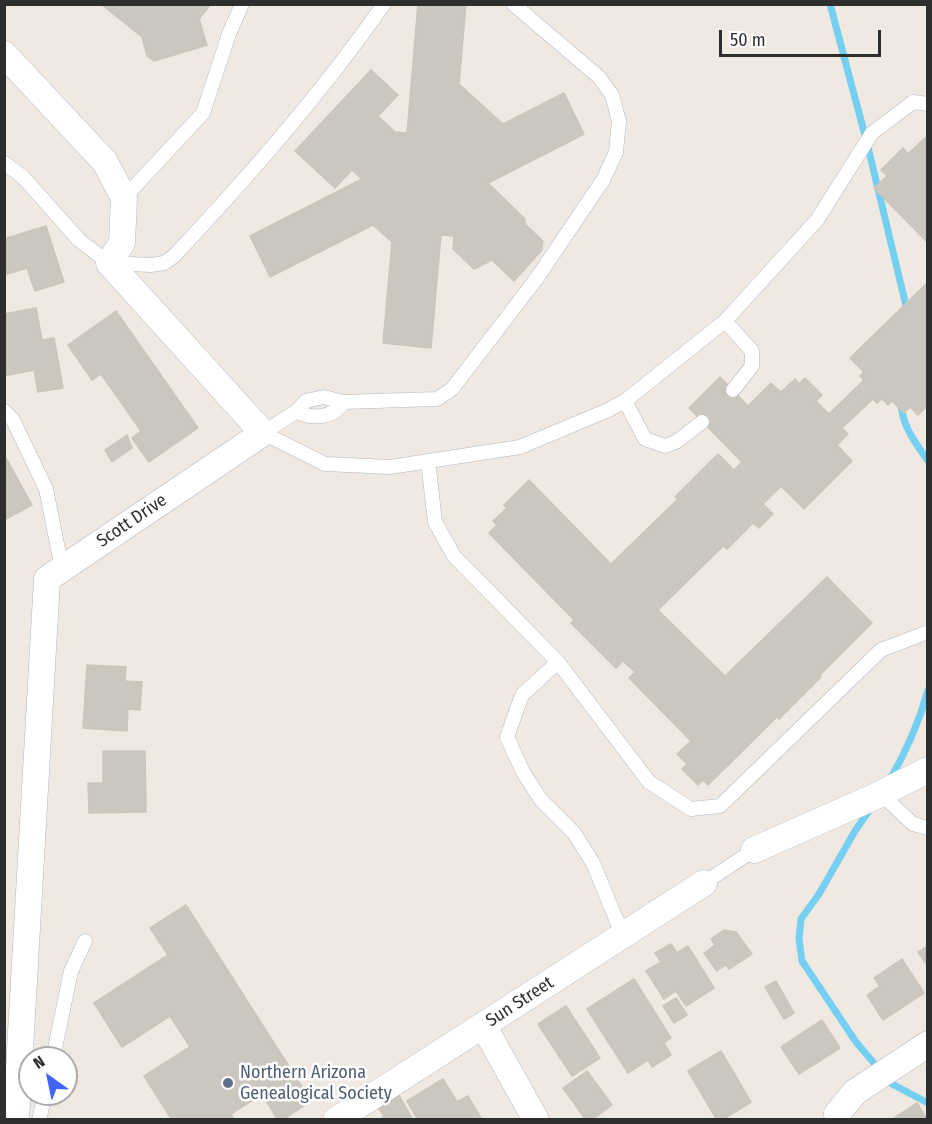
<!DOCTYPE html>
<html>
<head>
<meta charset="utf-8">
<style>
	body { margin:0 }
	#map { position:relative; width:932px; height:1124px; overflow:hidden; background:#efe9e1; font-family:"Fira Sans Condensed",sans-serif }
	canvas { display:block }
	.frame { position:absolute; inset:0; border:6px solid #2e2e2e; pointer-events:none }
	.north { position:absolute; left:18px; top:1046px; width:60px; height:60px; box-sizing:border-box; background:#fff; border:2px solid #ababab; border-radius:50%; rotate:327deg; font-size:16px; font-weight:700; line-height:24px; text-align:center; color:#2e2e2e }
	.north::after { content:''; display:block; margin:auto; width:21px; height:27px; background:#4264fb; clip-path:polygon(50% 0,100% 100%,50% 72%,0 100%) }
	.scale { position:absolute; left:719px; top:30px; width:162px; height:27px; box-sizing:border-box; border:3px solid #2e2e2e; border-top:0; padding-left:8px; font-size:18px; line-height:21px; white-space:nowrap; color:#2e2e2e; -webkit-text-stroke:4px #fff; paint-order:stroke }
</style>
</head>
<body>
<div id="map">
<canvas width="932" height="1124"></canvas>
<div class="frame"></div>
<div class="north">N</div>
<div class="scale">50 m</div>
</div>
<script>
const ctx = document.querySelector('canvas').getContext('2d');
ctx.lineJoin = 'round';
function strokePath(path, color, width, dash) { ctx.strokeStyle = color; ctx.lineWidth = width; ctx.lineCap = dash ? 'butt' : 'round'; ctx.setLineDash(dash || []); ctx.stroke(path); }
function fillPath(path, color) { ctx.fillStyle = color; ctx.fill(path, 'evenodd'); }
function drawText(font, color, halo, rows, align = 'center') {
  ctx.font = font + ' "Fira Sans Condensed",sans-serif'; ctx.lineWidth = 5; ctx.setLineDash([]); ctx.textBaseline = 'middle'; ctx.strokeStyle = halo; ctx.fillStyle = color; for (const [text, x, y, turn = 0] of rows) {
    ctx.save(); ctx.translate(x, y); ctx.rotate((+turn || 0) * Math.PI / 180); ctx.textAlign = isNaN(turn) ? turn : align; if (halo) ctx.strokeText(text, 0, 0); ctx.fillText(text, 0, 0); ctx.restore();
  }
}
const stream = new Path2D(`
	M830,4L867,143L907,310
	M901,403C902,426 915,442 928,461
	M889,781C906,752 919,723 928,690
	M871,808L855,831L819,894L801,919L799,939L802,961L856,1042L879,1069
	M886,1077L892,1084L928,1103`);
const building = new Path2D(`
	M101,4H211L199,19L207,45L154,61L147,56L142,37Z
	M418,4H466L459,84L503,124L564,93L584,134L488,183L525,219V224L543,241L542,250L514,281L492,260L474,269L453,249L454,236L441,235L431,348L383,343L392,242L373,225L270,277L250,236L362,179L352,170L335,188L295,151L371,70L398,95L378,116L395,132L407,133Z
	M928,135V243L874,188L887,176L881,170L903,148L908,154Z
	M46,226L64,282L35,291L27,268L4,275V239Z
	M928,282V405L918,415L910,407L904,413L892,401L888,405L882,399L877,403L873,399L842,428L848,434L837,445L852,461L804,509L781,486L763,504L773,514L759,528L753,523L727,549L723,546L658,610L725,676L827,577L872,623L819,676L821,677L779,719L777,717L708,785L703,780L698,785L682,769L687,764L677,754L691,741L629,678L635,672L623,661L616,668L571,623L574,620L489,533L497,525L493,521L507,508L504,505L529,480L611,564L678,499L675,497L718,454L734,470L742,462L689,408L720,377L748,406L771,383L781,392L795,379L799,384L805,378L822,395L816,401L829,414L864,380L860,376L864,372L850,358Z
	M36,308L42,340L54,338L63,388L38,392L34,370L4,376V314Z
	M116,311L198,428L149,462L132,438L141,431L101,374L92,380L68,345Z
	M127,435L132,448L112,462L105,450Z
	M4,454L32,505L4,520Z
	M87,665L126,667L125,681L142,682L140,710L128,709L127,731L83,728Z
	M103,751H145L146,812L89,813L88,783H103Z
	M186,905L311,1101L283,1120H278L262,1094L231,1114L234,1120H172L144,1076L190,1047L170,1016L122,1047L94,1003L168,955L150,928Z
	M724,930L736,932L752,954L729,969L726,965L717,971L704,953L715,945L711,939Z
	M671,944L677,953L688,946L714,988L686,1006L676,991L664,999L646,971L661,962L655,953Z
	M928,946V967L918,952Z
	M902,959L924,993L883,1020L867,995L880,986L874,978Z
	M634,979L671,1038L664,1043L671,1055L652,1067L648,1060L628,1073L587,1009Z
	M776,981L794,1013L784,1019L765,987Z
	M676,998L687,1015L674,1023L663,1006Z
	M566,1006L600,1058L572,1076L538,1024Z
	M822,1020L840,1048L799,1074L781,1047Z
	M721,1051L751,1102L722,1120H717L688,1071Z
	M587,1071L612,1105L592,1120H586L563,1088Z
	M443,1079L457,1102L468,1096L482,1120L437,1118L418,1120L407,1101Z
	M399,1095L413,1120H379L384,1116L378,1107Z
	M917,1103L927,1120H891Z`);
const service = new Path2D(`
	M513,4L599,77L612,95L619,121L616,152L603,180L537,278L452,389L437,399L343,402L324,397L306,401L297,411L263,433L325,464L390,467L520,447L606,411L625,401L725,321L817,220L872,133L913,102L928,104
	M4,163L23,177L79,240L109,263L151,265L164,263L174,256C249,176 321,94 384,4
	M124,198L203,113L229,34L242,4
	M725,321L752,351V366L733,390
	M625,401L645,439L665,446L676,442L702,422
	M4,411L13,420L46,489L62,569
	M297,411C310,420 335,418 343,402
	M428,461L435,522L454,556L558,662L649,782L691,809L720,806L881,650L928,632
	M558,662L522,695L507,737L523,772L541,800L574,833L593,863L623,936
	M881,794L913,824L928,828
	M704,883L754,850
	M53,1058L71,971L85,941
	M39,1120L45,1094`);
const minor = new Path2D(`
	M4,54L105,162L124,198L122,243L109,263L263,433L47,579L16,1120
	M754,850L874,797L928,770
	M483,1025L536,1120
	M336,1120L704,883
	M838,1120L837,1114L855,1092L928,1044`);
const markers = [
	[228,1083,6,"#5c6f8a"]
];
const streetNames = [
	["Scott Drive",132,521,-34],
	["Sun Street",520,1002,-33]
];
const serviceNames = [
	["Northern Arizona",240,1073],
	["Genealogical Society",240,1094]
];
strokePath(stream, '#75cff0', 7);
fillPath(building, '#cbc7bf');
strokePath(building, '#cbc5ba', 1.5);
strokePath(service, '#b4b7c1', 15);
strokePath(minor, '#b4b7c1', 27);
strokePath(service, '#fff', 14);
strokePath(minor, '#fff', 26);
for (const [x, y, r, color] of markers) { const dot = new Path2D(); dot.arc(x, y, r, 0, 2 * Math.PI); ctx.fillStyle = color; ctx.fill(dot); strokePath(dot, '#fff', 2); }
drawText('18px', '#2e2e2e', '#fff', streetNames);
drawText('18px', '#4e5e75', '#fff', serviceNames, 'left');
</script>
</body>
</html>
